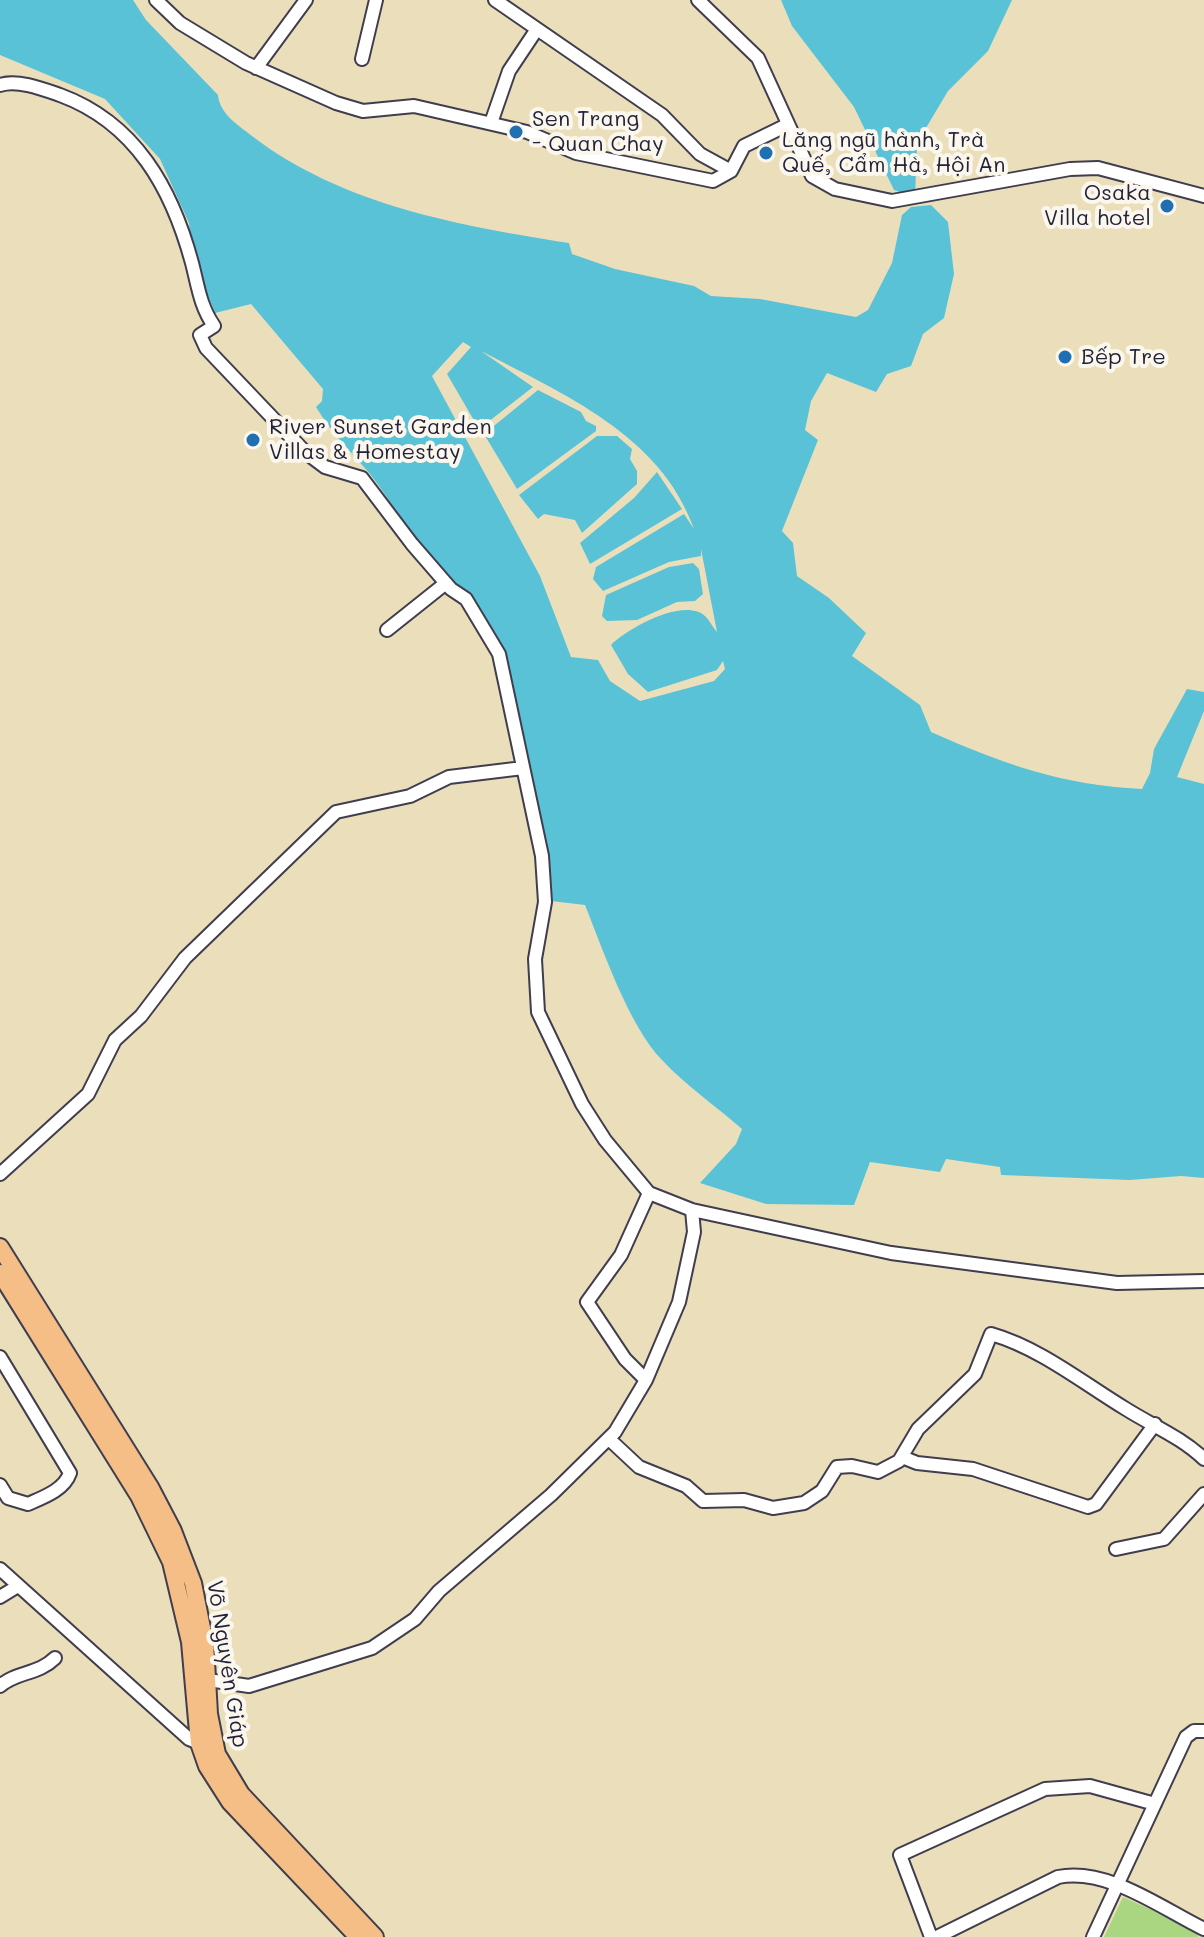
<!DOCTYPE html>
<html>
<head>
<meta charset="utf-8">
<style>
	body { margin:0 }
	canvas { display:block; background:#ebdfbb }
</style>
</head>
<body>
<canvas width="1204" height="1937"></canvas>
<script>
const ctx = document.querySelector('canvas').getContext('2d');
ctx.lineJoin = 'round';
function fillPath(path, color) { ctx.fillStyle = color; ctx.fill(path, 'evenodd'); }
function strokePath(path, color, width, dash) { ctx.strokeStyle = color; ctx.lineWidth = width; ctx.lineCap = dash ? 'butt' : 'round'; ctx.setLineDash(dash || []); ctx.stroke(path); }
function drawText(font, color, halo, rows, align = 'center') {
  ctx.font = font + ' Mali,sans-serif'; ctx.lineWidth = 8; ctx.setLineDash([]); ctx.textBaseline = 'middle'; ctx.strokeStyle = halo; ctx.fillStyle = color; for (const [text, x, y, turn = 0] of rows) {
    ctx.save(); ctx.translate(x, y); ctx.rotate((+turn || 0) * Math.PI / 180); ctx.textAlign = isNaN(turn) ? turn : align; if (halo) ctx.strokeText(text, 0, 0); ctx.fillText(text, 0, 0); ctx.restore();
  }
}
const green = new Path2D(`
	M1123,1897L1198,1931V1937H1104Z`);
const water = new Path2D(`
	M0,0H133L146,20L218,95C220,114 237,124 252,136C342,205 460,226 569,243L572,254L615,269L694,286L711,296L760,299L856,317L868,310L892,263L902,215L911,207L931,205L948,222L954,274L944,318L923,334L911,366L887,374L876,392L827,373L811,401L805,430L818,440L782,531L793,543L797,576L829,598L866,633L852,656L920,705L931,732C1003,764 1062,785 1142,789L1150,773L1154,749L1187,689L1204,692V711L1177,777L1204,784V1178L1181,1176L1130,1180L1001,1175L1000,1167L946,1159L940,1172L870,1162L854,1205L766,1204L700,1183L736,1144L742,1129C716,1106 685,1085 662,1060C629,1026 603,950 585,905L551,901L503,651C482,599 462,599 430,561C407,535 392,501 370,474C349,449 334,436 316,407L322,401L323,389L251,304L215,313L192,256L189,223L160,159L105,99L0,55ZM463,342L471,347L447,374L479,429L533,387L481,351C563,394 661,435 694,529L684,514L596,567L593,579L603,591L669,562L701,556V549L717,632C713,628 710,621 706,617C686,596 628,628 611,645L628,674L648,692L717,670L723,661L725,669L714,681L640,701L610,681L598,660L571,657L540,576L432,376Z
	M781,0H1012L988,51L948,91L917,143L915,197L894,190L854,107L792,26Z
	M538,390L581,412L586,421L596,426V431L517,489L484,434Z
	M597,436H617L632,449L630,459L637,471V484L582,533L575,520L544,514L538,519L519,495Z
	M657,472L682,509L590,564L580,543L634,498Z
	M693,563L699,569L703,594L695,601L677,602L637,620L607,621L602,616L606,595L669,567Z`);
const minor = new Path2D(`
	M156,0L180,23L246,63L336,103L363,111L414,106L527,132L576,153L713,181L731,171L744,146L787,125
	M495,0L662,115L700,154L731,171
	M698,0L758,58L812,176L835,189L892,201L1070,169L1098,168L1204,196
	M362,59L376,0
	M256,68L306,0
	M0,85C17,79 43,89 60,95C136,123 172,189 192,263C198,286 200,306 214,326L200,335L206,348L305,452L325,467L362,478L412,544L451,589L466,599L499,654L542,856L545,902L535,959L538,1012L582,1104L605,1140L649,1193L692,1210L891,1253L1117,1283L1204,1281
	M491,123L509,71L537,29
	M387,630L446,583
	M0,1174L88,1094L115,1040L141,1016L185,958L336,812L410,796L449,777L523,768
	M0,1357L70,1473C64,1490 44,1497 28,1504L8,1498L0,1485
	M646,1380L625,1359L587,1302L621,1255L649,1193
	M609,1439L639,1467L686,1486L703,1501L744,1500L773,1508L804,1503L822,1491L837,1467L852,1466L878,1472L899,1461L918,1429L975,1374L991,1334C1040,1348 1083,1383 1126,1409C1153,1426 1181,1437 1204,1459
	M902,1457L917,1463L973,1469L1088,1507L1096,1504L1155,1424
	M1116,1549L1164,1539L1204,1494
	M0,1569L189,1739L199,1743
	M0,1597L18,1586
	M208,1680L249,1686L372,1648L415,1619L439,1591L551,1495L615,1432L646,1380L679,1302L694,1232L692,1210
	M0,1686C17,1671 38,1675 55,1658
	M931,1937L900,1855L1045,1789L1090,1786L1155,1804
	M937,1937L1058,1877C1107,1867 1161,1908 1204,1929
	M1093,1937L1186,1737L1194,1731H1204`);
const major = new Path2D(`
	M0,1247L150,1487L173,1531L193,1583L205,1643L209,1714L217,1754L241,1794L375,1937
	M0,1273L139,1496L171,1562L190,1642L199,1743L207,1766L230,1802L358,1937`);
const markers = [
	[516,132,8,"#1f6fb2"],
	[766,153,8,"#1f6fb2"],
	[1167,206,8,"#1f6fb2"],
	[1065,357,8,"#1f6fb2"],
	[253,440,8,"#1f6fb2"]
];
const poiNames = [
	["Sen Trang",532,119],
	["- Quan Chay",532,144],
	["Lăng ngũ hành, Trà",782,140],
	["Quế, Cẩm Hà, Hội An",782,165],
	["Osaka",1151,193,"right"],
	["Villa hotel",1151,218,"right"],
	["Bếp Tre",1081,357],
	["River Sunset Garden",269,427],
	["Villas & Homestay",269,452]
];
const streetNames = [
	["Võ Nguyên Giáp",227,1664,81]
];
fillPath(green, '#abd681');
fillPath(water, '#5ac2d7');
strokePath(minor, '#403e4e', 16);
strokePath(major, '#403e4e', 20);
strokePath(minor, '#fff', 12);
strokePath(major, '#f6be87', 16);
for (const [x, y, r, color] of markers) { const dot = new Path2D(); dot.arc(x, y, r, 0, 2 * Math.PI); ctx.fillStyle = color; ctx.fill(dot); strokePath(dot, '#fbf7ec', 3); }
drawText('22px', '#22223b', '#fbf7ec', poiNames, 'left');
drawText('22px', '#22223b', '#fbf7ec', streetNames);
</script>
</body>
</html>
